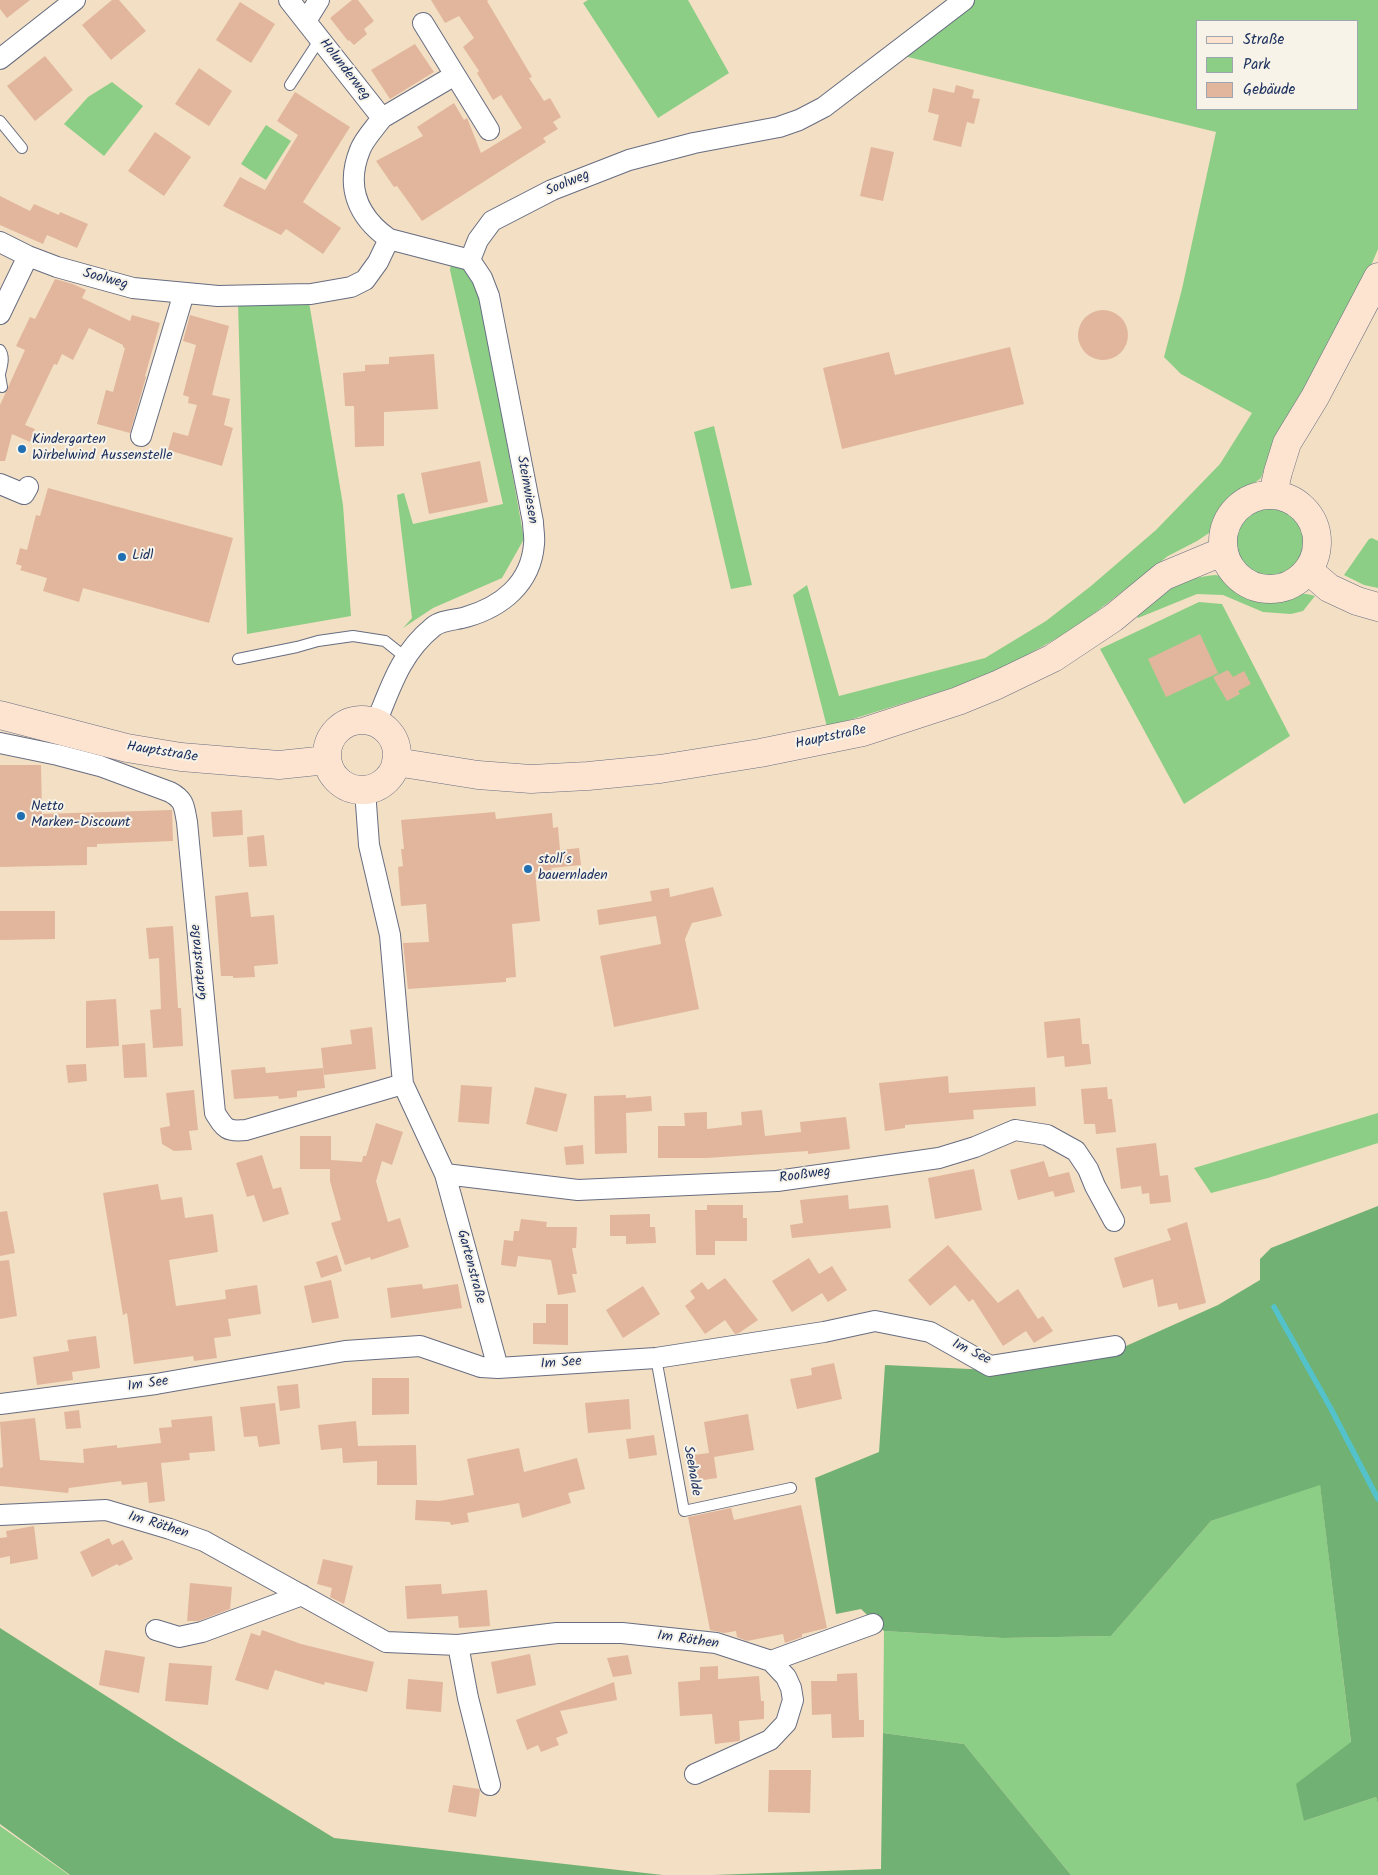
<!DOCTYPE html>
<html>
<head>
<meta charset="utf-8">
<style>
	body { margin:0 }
	#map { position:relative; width:1378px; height:1875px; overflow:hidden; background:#f3dfc3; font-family:Kalam,sans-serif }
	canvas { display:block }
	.legend { position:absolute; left:1196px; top:20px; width:162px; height:90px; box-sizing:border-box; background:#f7f3e8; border:1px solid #9fa5b1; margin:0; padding:6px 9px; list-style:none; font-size:15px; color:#1b2f5e }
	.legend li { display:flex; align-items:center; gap:10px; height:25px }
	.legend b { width:25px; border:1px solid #9fa5b1 }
</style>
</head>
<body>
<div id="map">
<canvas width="1378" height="1875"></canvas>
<ul class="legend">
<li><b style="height:6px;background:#fde4d0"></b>Straße</li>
<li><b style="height:14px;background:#8cce86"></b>Park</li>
<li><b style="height:14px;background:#e1b69d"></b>Gebäude</li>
</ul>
</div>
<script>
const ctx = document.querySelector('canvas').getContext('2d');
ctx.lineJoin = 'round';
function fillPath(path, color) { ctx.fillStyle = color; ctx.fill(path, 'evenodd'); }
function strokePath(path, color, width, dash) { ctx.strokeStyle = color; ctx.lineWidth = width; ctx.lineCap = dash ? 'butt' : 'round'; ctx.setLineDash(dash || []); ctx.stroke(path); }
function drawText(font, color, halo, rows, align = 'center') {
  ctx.font = font + ' Kalam,sans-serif'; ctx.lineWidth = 4; ctx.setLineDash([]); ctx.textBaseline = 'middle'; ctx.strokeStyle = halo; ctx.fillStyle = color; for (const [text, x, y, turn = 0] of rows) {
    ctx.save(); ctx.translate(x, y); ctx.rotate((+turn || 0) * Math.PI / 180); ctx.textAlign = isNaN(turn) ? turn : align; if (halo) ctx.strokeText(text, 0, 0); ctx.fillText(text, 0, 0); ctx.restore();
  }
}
const green = new Path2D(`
	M588,0H688L729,73L658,118L583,3Z
	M975,0H1378V249L1357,299L1280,430L1271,449L1261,478L1228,503L1212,531L1197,541L1168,556L1087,619L1061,636L1011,664L962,685L827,727L793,595L807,585L839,696L985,658L1046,621L1091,586L1156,530L1220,464L1252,413L1181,374L1164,357L1182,289L1216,132L904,56ZM1197,21H1357V109H1197Z
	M112,82L143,106L104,156L64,124L88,97Z
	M266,125L291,141L266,180L241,164Z
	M471,242L524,539L502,578L433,608L403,628L412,618L397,495L404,493L413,524L503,504L450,270L452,257Z
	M238,302H309L343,505L351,616L247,634Z
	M714,426L752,585L731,589L694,432Z
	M1235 540a37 37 0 1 1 74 0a37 37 0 1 1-74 0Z
	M1372,538L1378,541V588L1364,585L1344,575L1369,539Z
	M1215,575C1221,576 1228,577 1234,580C1244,586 1250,592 1261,595C1282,599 1292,589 1315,596L1303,611L1291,614L1263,612L1223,595L1197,594L1138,618L1135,612C1163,592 1180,578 1215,575Z
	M1199,602L1222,604L1290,736L1184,804L1100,649Z
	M1378,1113V1143L1268,1178L1211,1193L1194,1168Z
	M1320,1484L1351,1743L1304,1821L1376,1797L1378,1804V1875H1071L964,1744L883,1733L884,1631L1003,1638L1111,1636L1211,1521Z
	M0,1826L69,1875H0Z`);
const forest = new Path2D(`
	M1378,1206V1804L1376,1797L1304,1821L1296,1784L1351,1742L1320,1485L1211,1521L1111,1636L1003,1638L884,1631L861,1609L836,1614L815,1478L879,1452L885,1365L991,1370L1126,1346L1218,1305L1260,1280V1259L1271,1248Z
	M0,1628L175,1740L334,1838L663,1875H70L0,1824Z
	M883,1733L964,1744L1071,1875H713L881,1869Z`);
const stream = new Path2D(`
	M1274,1307L1330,1407L1378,1499`);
const building = new Path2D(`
	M0,0H30L7,18L0,9Z
	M112,0H119L146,31L111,60L82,25Z
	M352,0H358L374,21L364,29L367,34L354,45L349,40L348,41L330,18Z
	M431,0H489L487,1L532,77L529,78L544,101L550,98L561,117L553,122L558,129L543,138L546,142L422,221L397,186L394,187L376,161L423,136L417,127L454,103L464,120L467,118L481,153L522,128L501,95L493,100L477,73L479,71L463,47L474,38L459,16L445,23Z
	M240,2L275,24L251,63L216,40Z
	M415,44L434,72L390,99L371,70Z
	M45,56L73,90L35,121L7,86Z
	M199,68L232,91L209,126L175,104Z
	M956,85L974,90L972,98L980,99L974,124L967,122L961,147L933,140L939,115L928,112L933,88L954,93Z
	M295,92L350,127L303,202L341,228L323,254L286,229L281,235L223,206L240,177L265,190L298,135L277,121Z
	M155,132L191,157L164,196L128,171Z
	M871,147L894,152L883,201L860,196Z
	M0,196L30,211L34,204L59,215L60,212L88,224L77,248L47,235L43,244L0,225Z
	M55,279L73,284L86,290L82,298L130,321L132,315L160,323L145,376L146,377L130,433L97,424L106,390L113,392L125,348L123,347V345L89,328L73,360L62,354L57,365L54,364L25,425L35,429L30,442L12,434L5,461H0V405L25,350L16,346L30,317L35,319Z
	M1078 335a25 25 0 1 1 50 0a25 25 0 1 1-50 0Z
	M190,315L229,326L212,395L230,399L224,425L233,428L222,466L168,450L173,432L188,436L197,405L188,403L189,397L183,395L196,345L183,341Z
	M1010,347L1024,404L842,449L823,368L889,352L895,375Z
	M434,354L438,409L384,412V446L355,447L354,406H345L343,373L365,371V365L389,364V357Z
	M480,461L488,502L429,514L421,473Z
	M48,488L233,538L209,623L83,588L79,602L43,591L47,578L20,570L22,566L16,564L20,548L27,550L36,515L40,516Z
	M1200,634L1218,673L1166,697L1148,659Z
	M1228,670L1233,677L1244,671L1251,684L1238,691L1240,694L1227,701L1213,677Z
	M0,765H41L42,814L172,810L173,841L97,844V847H87V865L0,867Z
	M242,810L243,835L213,837L211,812Z
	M495,812L496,819L552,813L553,828L558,827L560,850L579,848L581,865L551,868L552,870L535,872L540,921L512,924L516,977L506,978V982L408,989L403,943L429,942L426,904L401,906L398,867L403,866L401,849H404L401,820Z
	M264,835L267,866L249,867L247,837Z
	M713,887L722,916L692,923L685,939L699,1009L614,1027L600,956L661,944L656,916L599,925L597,910L652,901L650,891L669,888L670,897Z
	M248,892L251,917L274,915L278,964L254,966L255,977L233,978V976H221L215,896Z
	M0,911H55V939L0,940Z
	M173,926L178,1008H181L183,1046L153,1048L150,1010L161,1009L159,958L149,959L146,928Z
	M116,999L119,1046L86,1048V1001Z
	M1080,1018L1082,1044H1089L1091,1064L1065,1067L1064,1056L1047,1058L1044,1022Z
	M372,1027L376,1069L324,1075L321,1048L352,1044L350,1030Z
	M145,1043L147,1077L124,1078L122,1045Z
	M86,1064L87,1081L68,1083L66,1065Z
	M265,1067L266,1073L323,1068L325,1088L297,1091V1097L279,1099L278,1096L234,1099L231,1070Z
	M948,1076L949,1093L1035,1087L1036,1106L973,1110L974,1119L905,1125V1128L885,1131L879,1083Z
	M461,1085L492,1087L489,1124L458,1122Z
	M535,1087L567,1094L557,1132L526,1124Z
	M1107,1087L1108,1099H1112L1116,1132L1096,1134L1095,1124H1084L1081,1089Z
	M194,1090L198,1130L189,1131L192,1150L174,1151L162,1144L160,1128L170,1126L166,1093Z
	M626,1095V1098L651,1096L652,1111L626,1113L627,1153L595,1154L594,1096Z
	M762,1110L765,1136L801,1132L800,1122L846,1117L850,1149L808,1154V1151L707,1158H658V1126H685L684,1113L707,1112V1129L742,1125L741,1112Z
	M376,1123L403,1132L392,1165L382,1161L376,1181L388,1222L400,1218L409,1247L371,1260L370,1257L345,1265L331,1223L341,1220L330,1181V1169H300V1136H331V1166V1160L362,1162L363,1156H366Z
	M1156,1143L1160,1176L1168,1175L1171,1202L1150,1204L1149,1193L1142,1194L1141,1186L1121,1189L1116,1148Z
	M583,1145L584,1164L566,1165L564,1147Z
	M262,1155L273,1189L281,1187L289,1214L263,1222L254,1195L247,1197L236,1163Z
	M1044,1161L1049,1177L1069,1172L1075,1192L1055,1197L1053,1191L1018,1200L1010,1170Z
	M974,1169L982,1210L935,1219L928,1178Z
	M158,1184L161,1200L182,1197L185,1218L213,1214L218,1252L169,1260L176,1306L226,1299L225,1290L257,1285L261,1314L228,1319L231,1336L214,1338L217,1358L194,1361L193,1356L134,1364L127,1313L123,1315L103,1193Z
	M848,1195L849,1209L888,1205L891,1228L792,1238L790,1225L803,1223L800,1200Z
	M707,1205H743V1218H747V1241H715V1255H696L695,1210H707Z
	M7,1211L15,1253L0,1256V1212Z
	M650,1214V1227H655L656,1243L626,1244V1236H610V1215Z
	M521,1219L547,1222L546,1227H577L576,1248H572L577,1274H572L576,1292L558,1295L551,1260L518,1256L516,1267L501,1265L504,1240L513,1241L514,1231H519Z
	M1187,1222L1206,1303L1179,1310L1177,1303L1158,1307L1153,1279L1123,1288L1114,1258L1171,1240L1167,1229Z
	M948,1245L998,1303L1018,1289L1038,1319L1043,1316L1053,1331L1034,1343L1026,1331L1003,1346L973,1299L969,1302L955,1285L930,1306L908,1280Z
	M337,1255L342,1271L321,1278L316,1262Z
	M809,1258L819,1274L832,1266L847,1290L828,1302L822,1293L792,1312L772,1281Z
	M9,1260L17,1316L0,1319V1261Z
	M725,1278L758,1320L739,1333L735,1334L725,1320L705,1334L685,1306L695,1298L690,1291L702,1282L708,1290Z
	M331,1280L339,1318L312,1323L304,1286Z
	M422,1284L423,1289L458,1284L462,1308L391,1318L387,1288Z
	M643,1286L660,1314L623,1338L606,1310Z
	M546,1304H568V1345L533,1344V1323H546Z
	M96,1336L100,1368L72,1372L73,1380L37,1385L33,1357L69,1351L67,1340Z
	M834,1363L842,1399L797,1409L790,1379L812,1375L811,1368Z
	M372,1378H409V1414L372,1415Z
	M298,1384L300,1408L280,1411L277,1386Z
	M629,1399L631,1429L588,1433L585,1403Z
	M275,1403L280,1444L259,1447L257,1436L244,1437L240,1407Z
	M79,1410L81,1428L66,1429L64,1412Z
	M748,1414L754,1450L714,1457L717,1478L690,1482L685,1456L709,1453L704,1422Z
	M212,1416L215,1451L189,1453L190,1460L161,1463L165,1501L149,1503L147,1482L122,1485L121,1481L69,1488L68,1493L0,1486V1468L3,1467L0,1422L35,1418L40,1460L84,1463L83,1449L117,1445V1448L161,1443L159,1428L172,1427L171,1420Z
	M356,1421L358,1446L416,1445L417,1485H377V1461L343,1463L342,1448L321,1450L318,1425Z
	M654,1435L657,1455L629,1459L626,1439Z
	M519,1448L524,1472L577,1458L585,1489L568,1493L571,1503L522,1518L519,1503L467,1513L469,1522L451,1525L450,1522L415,1520L416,1500L439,1501L474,1495L467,1459Z
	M801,1505L827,1628L802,1634V1637L785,1643L783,1634L747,1641L737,1637L736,1631L724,1633L710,1630L688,1517L731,1508L734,1520Z
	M34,1526L38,1559L10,1564V1556L0,1558V1538L7,1537L6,1531Z
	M109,1538L112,1545L123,1540L133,1559L119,1566L117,1564L92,1577L80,1552Z
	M323,1559L353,1566L344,1604L330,1597L332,1588L317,1584Z
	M190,1583L232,1587L230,1609L199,1621H187Z
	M441,1584L442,1594L487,1590L490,1626L459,1628L458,1616L407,1619L405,1586Z
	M262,1630L301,1644L374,1662L367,1692L325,1682L324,1685L275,1670L268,1690L235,1680L251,1633L260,1636Z
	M105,1650L145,1657L139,1693L99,1685Z
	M530,1654L536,1685L497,1694L491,1662Z
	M628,1655L632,1674L613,1677L607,1658Z
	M169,1663L212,1666L208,1705L165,1701Z
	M718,1666V1679L759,1676L761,1701H764V1719L739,1721L740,1740L739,1741L715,1744L712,1714L680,1716L678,1682L700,1680V1667Z
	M857,1673L859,1720H864V1737L832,1738L831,1714L812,1715L811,1681H837V1674Z
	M408,1679L443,1682L441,1712L406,1709Z
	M614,1682L617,1700L560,1711L568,1733L556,1738L559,1745L541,1752L538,1745L527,1750L516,1720L557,1704L558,1708L557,1704Z
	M769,1770H811L810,1813L768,1812Z
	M453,1785L479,1789L480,1791L476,1817L448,1812Z`);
const lane = new Path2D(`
	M290,85L320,39
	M0,121L22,148
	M0,350C5,357 2,366 0,374
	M0,376L2,387
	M238,659L297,647L318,641L353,636L385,641L405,657
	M656,1358L684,1511L791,1488`);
const street = new Path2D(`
	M289,0L382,118C375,128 364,139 360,150C345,187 358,217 389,239
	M306,21L319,0
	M423,23L489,130
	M0,59L75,0
	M382,118L455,75
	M0,242L28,256L57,267L133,288L218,296L311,294L351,287L365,280L378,262L389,239L470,260L478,240L492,221L552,190L629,160L694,143L779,127L799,120L824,107L964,0
	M0,314L28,256
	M141,436L184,293
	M0,484L24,494L28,487
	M376,723C391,686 401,653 433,627C441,620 456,620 466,617C501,607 531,584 534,544C535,537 533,529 533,522L489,296L482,278L470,260
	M0,743L58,755L100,766L170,792C185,800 184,807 187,822L215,1113C225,1129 227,1132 246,1130L403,1084
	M365,790L369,845L390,935L403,1084L445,1174L498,1368
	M445,1174L578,1190L777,1181L939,1158L975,1147L1015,1130L1047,1135L1076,1151L1088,1169L1095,1186L1114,1221
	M0,1404L156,1384L345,1351L420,1346L481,1367L498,1368L656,1358L824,1332L875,1321L930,1332L990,1366L1115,1346
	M0,1515L106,1510L170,1529L204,1541L386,1642L458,1645L557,1633H622L716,1643L771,1661L786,1677L791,1688L793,1700L786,1723L770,1740L695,1774
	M156,1630L179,1637L202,1632L302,1595
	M458,1645L468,1698L490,1785
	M771,1661L873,1624`);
const secondary = new Path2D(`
	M1273,494L1278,472L1287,443L1315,397L1378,277
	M1223 542a47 47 0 1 1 94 0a47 47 0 1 1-94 0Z
	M1308,570L1329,588L1357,601L1378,607
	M0,715L127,748L181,757L279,765L327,760
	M327 755a35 35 0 1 1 70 0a35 35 0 1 1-70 0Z
	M396,762L478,775L531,779L588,776L660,769L760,753L863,732L958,701L997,685L1053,658L1113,618L1164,576L1224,551`);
const markers = [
	[22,449,5,"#1f6fb2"],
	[122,557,5,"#1f6fb2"],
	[21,816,5,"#1f6fb2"],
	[528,869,5,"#1f6fb2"]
];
const streetNames = [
	["Holunderweg",344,70,52],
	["Soolweg",568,184,-23],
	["Soolweg",105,280,15],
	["Steinwiesen",526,490,80],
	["Hauptstraße",831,738,-12],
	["Hauptstraße",162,753,9],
	["Gartenstraße",200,962,-95],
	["Rooßweg",805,1176,-8],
	["Gartenstraße",470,1267,75],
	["Im See",971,1353,26],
	["Im See",561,1364,-4],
	["Im See",148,1385,-8],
	["Seehalde",691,1471,80],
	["Im Röthen",158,1526,17],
	["Im Röthen",688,1641,8]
];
const poiNames = [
	["Kindergarten",32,441],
	["Wirbelwind Aussenstelle",32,457],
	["Lidl",132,557],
	["Netto",31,808],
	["Marken-Discount",31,824],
	["stoll´s",538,861],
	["bauernladen",538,877]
];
fillPath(green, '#8cce86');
fillPath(forest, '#71b173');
strokePath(stream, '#54c2cb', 5.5);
fillPath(building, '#e1b69d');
strokePath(lane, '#676d81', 12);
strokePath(street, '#676d81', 22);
strokePath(secondary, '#676d81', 29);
strokePath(lane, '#fff', 10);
strokePath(street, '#fff', 20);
strokePath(secondary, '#fde4d0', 28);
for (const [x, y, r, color] of markers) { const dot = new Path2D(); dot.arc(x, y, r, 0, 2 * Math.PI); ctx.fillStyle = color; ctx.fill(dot); strokePath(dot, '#f7f3e8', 2); }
drawText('14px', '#1b2f5e', '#f7f3e8', streetNames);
drawText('14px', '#1b2f5e', '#f7f3e8', poiNames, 'left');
</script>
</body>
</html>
